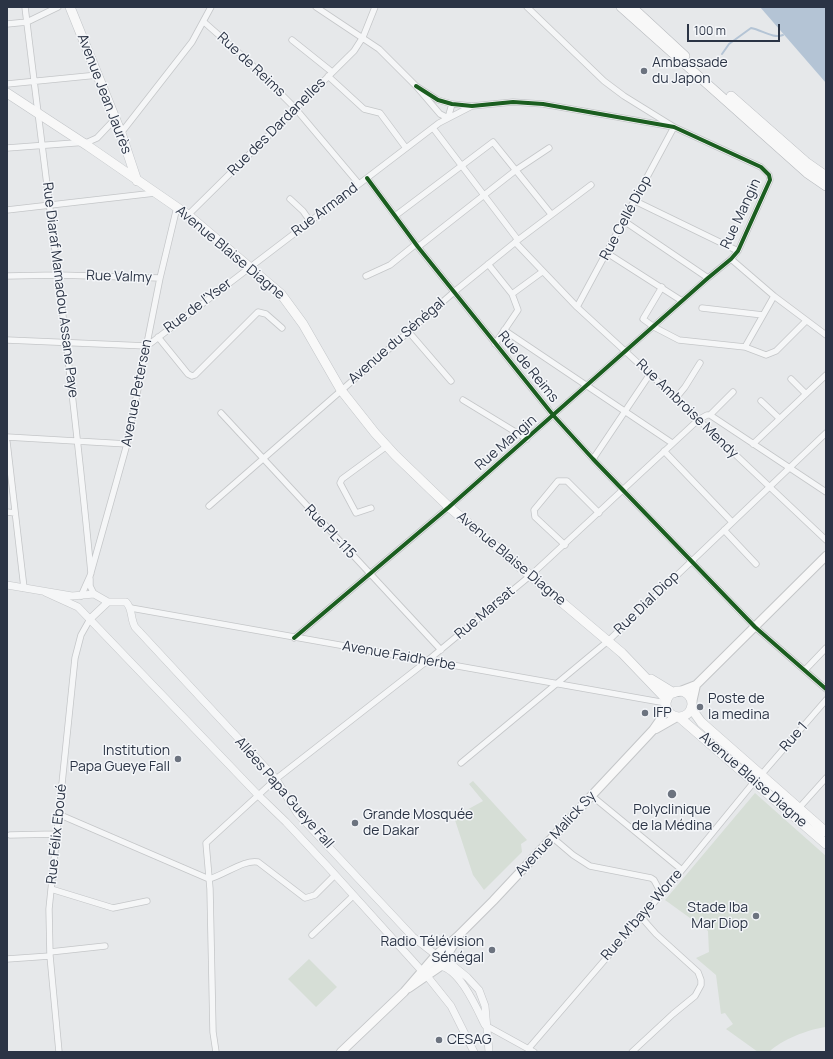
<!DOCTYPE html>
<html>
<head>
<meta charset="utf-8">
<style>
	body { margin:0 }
	#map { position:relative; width:833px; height:1059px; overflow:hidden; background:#e6e8ea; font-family:Manrope,sans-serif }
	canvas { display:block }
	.frame { position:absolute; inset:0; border:8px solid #2b3445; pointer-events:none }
	.scale { position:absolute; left:687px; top:24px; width:93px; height:18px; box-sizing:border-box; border:2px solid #2b3445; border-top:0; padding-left:5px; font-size:12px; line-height:14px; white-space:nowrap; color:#2b3445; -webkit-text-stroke:3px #f4f6f9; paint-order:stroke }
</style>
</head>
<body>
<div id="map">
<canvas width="833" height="1059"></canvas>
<div class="frame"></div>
<div class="scale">100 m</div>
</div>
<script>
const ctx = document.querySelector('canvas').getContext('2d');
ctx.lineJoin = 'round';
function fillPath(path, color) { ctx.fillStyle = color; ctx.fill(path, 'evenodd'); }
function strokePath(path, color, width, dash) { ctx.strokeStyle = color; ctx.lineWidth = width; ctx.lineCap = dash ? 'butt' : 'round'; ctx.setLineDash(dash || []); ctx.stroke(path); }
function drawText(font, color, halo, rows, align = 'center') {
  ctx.font = font + ' Manrope,sans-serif'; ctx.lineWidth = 3; ctx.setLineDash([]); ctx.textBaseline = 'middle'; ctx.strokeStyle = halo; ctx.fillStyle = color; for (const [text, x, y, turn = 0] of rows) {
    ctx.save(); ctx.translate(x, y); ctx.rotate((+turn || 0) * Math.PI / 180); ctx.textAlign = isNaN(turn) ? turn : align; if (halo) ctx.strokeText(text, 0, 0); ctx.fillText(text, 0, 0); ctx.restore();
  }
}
const green = new Path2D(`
	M473,781L527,840L521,844L522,852L484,890L473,875L454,817L483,801L469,784Z
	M755,793L826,856V1027C809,1029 781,1040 769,1052H758L726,1029L733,1024L725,1013L721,1014L716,975L696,958L709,952L708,931L665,900Z
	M309,959L337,987L316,1007L288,979Z`);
const water = new Path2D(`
	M760,7H826V83Z`);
const stream = new Path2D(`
	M722,54L729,44L751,28C762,30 773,39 783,35`);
const minor = new Path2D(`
	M25,7C48,196 73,384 91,573
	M316,7L379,49L416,86L440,114L448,118
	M527,7L604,81L624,96L674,127L577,307
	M204,22L247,60L295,108L359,184
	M7,24L27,22L58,7
	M292,40L332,72
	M328,76L364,109L380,113L406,148
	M7,84L98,75
	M448,118L452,104
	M433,128L518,240
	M121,133L192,42L211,7
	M7,148L88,142L97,138L115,119
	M367,178L418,247L553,415L593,459L755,627L826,689
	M290,199L303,211L310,221
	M635,201L738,251
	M7,210L155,193
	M188,215L354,51L363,37L375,7
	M395,216L493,142L551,214
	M624,221L708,278
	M515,242L577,307L650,374L826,540
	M418,247L516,170L549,148
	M607,253L682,301
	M731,259L774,296L826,335
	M488,264L512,294
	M7,276L58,275L160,278
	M366,276L390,265L416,244
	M662,287L643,319L654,327L679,340L745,347L766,355L776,351L806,321
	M702,308L763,315
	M504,330L672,443
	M408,331L451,381
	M158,337L188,374L192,376L195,375L258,312L266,314L282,328
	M7,340L147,346L439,123L472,106
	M495,344L518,310L512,294L542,272
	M745,347L774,296
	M791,379L806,394
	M676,398L685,387L700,363
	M463,400L527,439
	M761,401L779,418
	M221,413L441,650
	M710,415L826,492
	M710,415L733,392
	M7,437L127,444
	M7,442L24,588
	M753,444L826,375
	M664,451L732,522
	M593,459L650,374
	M209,506L454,292L518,240L591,185
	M371,508L356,513L340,483L342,479L387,446
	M7,512L15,513
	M724,530L756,564
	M565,545L535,517L534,510L558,481H567L599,513
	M90,579V586L94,594
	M81,596L90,576L127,444L160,278L177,207
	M131,608L666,703
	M294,638L449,507L708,278L731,259L738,251L770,180L769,175L761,167L674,127L543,104L513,102L472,106L452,104L438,100L416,86
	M805,670L826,648
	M461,763L608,641L826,433
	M761,775L826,700
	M592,796L682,870
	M799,808L826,778
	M58,814L209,879C224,875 245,859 258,862L305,898L315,895L335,875
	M10,835L56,834
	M553,838L573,855L590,866L651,878L654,880L661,893
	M51,889L113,908L147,901
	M312,935L353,896
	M50,952L105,946
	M7,959L50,956
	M485,1025L534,1052
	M529,1048L682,870L754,782
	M59,1052L50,956L49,909L75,658L81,635L90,619
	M216,1052L213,1032L210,889L206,843L276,779L427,661L531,575L698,420L707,415H710
	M632,1052L673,1014L695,996L701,985V980L698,972L656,934L641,917`);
const tertiary = new Path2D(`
	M7,585L72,596L94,594L108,602H126C133,609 130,618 135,627L276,779L297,813L413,937L436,955
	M45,592L78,607L258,795L286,822L328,867L421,970C427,968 433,965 440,966C460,969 477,1009 485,1025
	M90,619L108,602
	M446,960L467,977L479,990L485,1006L489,1052
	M427,976L451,1006L474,1052`);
const secondary = new Path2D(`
	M678,692L696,685L826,556
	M692,703L696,685
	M656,729L677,717
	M409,988L441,966L456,940
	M341,1052L404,992L436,955L458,936L493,901L653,730L662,717L666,705`);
const primary = new Path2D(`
	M70,7L121,133L137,181
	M7,93L88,146L188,215L281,294L303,324L341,390L375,433L395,455L449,507L622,653L667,700
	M651,679L674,693
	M666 704a13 13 0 1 1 26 0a13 13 0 1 1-26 0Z
	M691,708L701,722L826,832
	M679,717L826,844`);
const trunk = new Path2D(`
	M621,7L807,173L826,186
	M632,7L685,56
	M731,96L806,162L826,176`);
const cycleway = new Path2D(`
	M367,178L418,247L553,415L593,459L755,627L826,689
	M294,638L449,507L708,278L731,259L738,251L770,180L769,175L761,167L674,127L543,104L513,102L472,106L452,104L438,100L416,86`);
const markers = [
	[644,71,4,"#6c737f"],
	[700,707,4,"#6c737f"],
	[645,713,4,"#6c737f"],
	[178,759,4,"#6c737f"],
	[672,794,5,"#6c737f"],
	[355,823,4,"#6c737f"],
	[756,916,4,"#6c737f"],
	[492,950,4,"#6c737f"],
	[439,1040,4,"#6c737f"]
];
const poiNames = [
	["Ambassade",652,63],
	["du Japon",652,79],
	["Poste de",708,699],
	["la medina",708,715],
	["IFP",653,713],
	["Institution",170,751,"right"],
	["Papa Gueye Fall",170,767,"right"],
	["Polyclinique",672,810,"center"],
	["de la Médina",672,826,"center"],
	["Grande Mosquée",363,815],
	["de Dakar",363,831],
	["Stade Iba",748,908,"right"],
	["Mar Diop",748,924,"right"],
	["Radio Télévision",484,942,"right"],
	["Sénégal",484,958,"right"],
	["CESAG",447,1040]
];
const streetNames = [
	["Rue de Reims",251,65,43],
	["Avenue Jean Jaurès",104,94,69],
	["Rue des Dardanelles",277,127,-45],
	["Rue Armand",325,210,-37],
	["Rue Mangin",741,214,-65],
	["Rue Cellé Diop",626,218,-62],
	["Avenue Blaise Diagne",230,253,40],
	["Rue Valmy",119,277,2],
	["Rue Diaraf Mamadou Assane Paye",60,290,83],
	["Rue de l'Yser",198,306,-37],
	["Avenue du Sénégal",397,341,-41],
	["Rue de Reims",528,367,51],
	["Avenue Petersen",137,393,-79],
	["Rue Ambroise Mendy",687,409,44],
	["Rue Mangin",506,443,-41],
	["Rue PL-115",330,532,47],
	["Avenue Blaise Diagne",511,559,40],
	["Rue Dial Diop",647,603,-44],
	["Rue Marsat",485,613,-40],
	["Avenue Faidherbe",399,656,10],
	["Rue 1",794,737,-49],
	["Avenue Blaise Diagne",753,780,41],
	["Allées Papa Gueye Fall",284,793,49],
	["Rue Félix Eboué",57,834,-84],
	["Avenue Malick Sy",556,834,-47],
	["Rue M'baye Worre",642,915,-49]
];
fillPath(green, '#d6ded6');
fillPath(water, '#b4c4d5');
strokePath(stream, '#b4c4d5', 2);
strokePath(minor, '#c4c6c8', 7);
strokePath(tertiary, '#c4c6c8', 8);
strokePath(secondary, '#c4c6c8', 10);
strokePath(primary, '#c2c5c8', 10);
strokePath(trunk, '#b8bbbf', 10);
strokePath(minor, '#f5f6f7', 5.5);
strokePath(tertiary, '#f5f6f7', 7);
strokePath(secondary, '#f8f8f8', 8);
strokePath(primary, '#f8f8f8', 9);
strokePath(trunk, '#f8f8f8', 9);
strokePath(cycleway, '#1b5e20', 4);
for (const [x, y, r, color] of markers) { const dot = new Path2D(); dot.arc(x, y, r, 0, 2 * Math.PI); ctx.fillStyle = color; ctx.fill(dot); strokePath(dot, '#f4f6f9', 1.5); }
drawText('14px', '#2b3445', '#f4f6f9', poiNames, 'left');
drawText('14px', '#2b3445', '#f4f6f9', streetNames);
</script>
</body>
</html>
